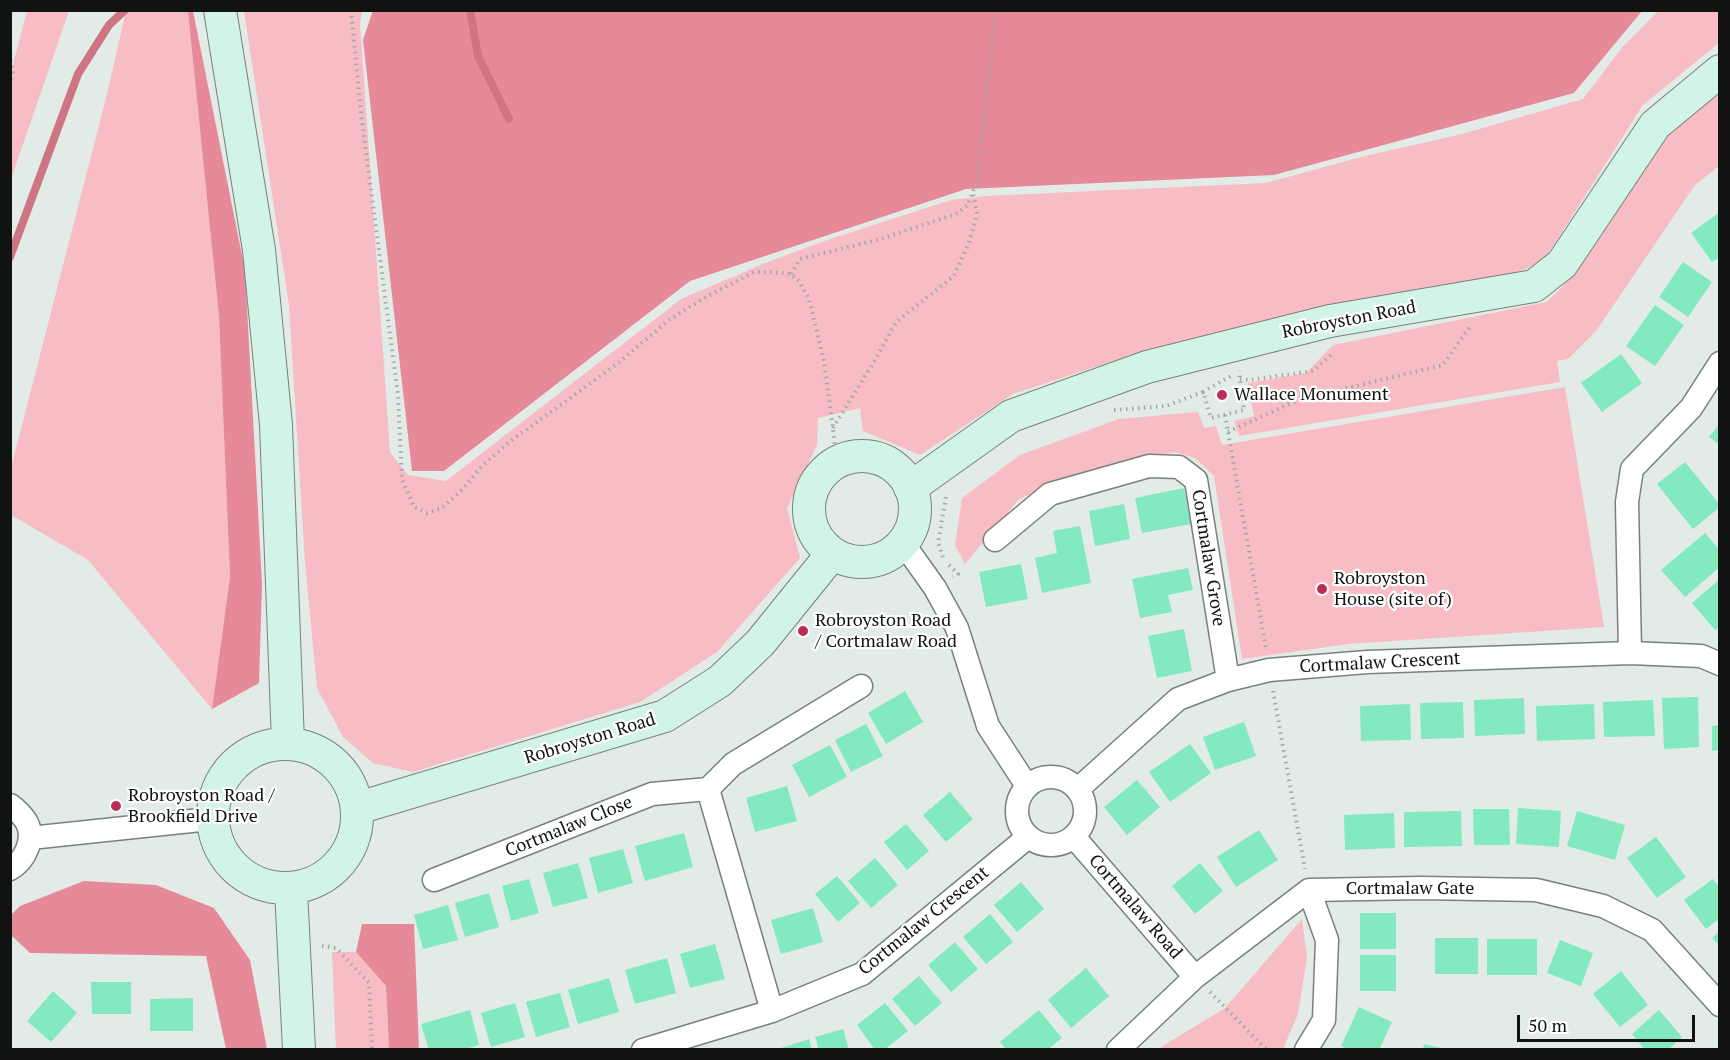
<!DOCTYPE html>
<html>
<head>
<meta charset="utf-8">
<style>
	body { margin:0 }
	#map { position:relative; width:1730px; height:1060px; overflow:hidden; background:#e2ebe7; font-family:"PT Serif",serif }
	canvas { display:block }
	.frame { position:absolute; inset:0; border:12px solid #101312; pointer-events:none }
	.scale { position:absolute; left:1517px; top:1015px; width:178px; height:27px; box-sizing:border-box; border:3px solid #101312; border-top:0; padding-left:8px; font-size:18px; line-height:21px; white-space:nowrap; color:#101312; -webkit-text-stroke:4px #fff; paint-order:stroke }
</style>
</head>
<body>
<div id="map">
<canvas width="1730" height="1060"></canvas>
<div class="frame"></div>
<div class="scale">50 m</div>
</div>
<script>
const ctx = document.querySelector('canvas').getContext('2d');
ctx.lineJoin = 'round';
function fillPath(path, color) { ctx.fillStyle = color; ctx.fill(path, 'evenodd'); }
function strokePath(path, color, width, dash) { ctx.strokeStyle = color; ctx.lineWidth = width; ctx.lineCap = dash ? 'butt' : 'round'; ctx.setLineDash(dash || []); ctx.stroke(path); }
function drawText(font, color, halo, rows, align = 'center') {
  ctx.font = font + ' "PT Serif",serif'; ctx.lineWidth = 4.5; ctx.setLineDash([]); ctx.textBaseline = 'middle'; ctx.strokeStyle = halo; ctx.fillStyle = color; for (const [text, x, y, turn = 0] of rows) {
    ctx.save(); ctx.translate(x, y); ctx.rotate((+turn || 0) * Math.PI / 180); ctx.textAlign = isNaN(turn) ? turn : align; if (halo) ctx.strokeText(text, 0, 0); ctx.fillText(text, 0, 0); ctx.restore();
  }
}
const green = new Path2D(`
	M27,11H69L11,179V72Z
	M126,11H188L219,317L230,577L212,709L88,560L11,515V468L107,94Z
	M244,11H362L360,24L390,452L408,475L446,481L681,299L765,263L830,239L951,200L986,196L1266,183L1361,157L1462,134L1583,99L1621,49L1658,11H1719L1720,42L1643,105L1544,260L1510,276L1411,291L1131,355L1013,394L920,455L863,431L860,408L818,418L817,445L787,508L800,558L717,652L640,702L413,772L373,763L343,737L317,688L305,562L289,305Z
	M1719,91V166L1695,185L1596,331L1568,359L1557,361L1560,382L1239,436L1234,421L1254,416L1248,383L1306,373L1333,345L1547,302L1565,284L1654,148Z
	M1565,387L1604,627L1348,644L1242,659L1214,476L1195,458L1174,452L1088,470L1019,499L965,564L955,545L962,498L1020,455L1119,419L1198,412L1204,428L1216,426L1222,445Z
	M1302,919L1307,958L1298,1014L1283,1049H1158L1225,1008Z
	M332,952H356L386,986L389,1049H336Z`);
const forest = new Path2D(`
	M373,10H1642V11L1574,93L1274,175L966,189L690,281L444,471H412L363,40Z
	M188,11H193L245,270L262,584L259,683L212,709L230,577L219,317Z
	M84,881L156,885L214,908L250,960L267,1049H226L206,956L30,953L11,935V915L20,906Z
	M362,924H414L419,1049H389L386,986L356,952Z`);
const stream = new Path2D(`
	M470,10L478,56L509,119
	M10,257L78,74L109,25L125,10`);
const building = new Path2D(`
	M1720,212V257L1712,262L1691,233Z
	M1683,262L1712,282L1688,317L1659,297Z
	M1655,305L1684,325L1655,366L1626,346Z
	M1621,354L1642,383L1602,412L1581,383Z
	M1720,424V445L1709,437Z
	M1685,462L1720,505V507L1693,529L1657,484Z
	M1184,488L1191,524L1142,533L1135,498Z
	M1124,504L1130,539L1095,546L1089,511Z
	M1080,526L1091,583L1042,593L1035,558L1057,553L1053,531Z
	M1705,533L1720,550V567L1685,597L1661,570Z
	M1021,564L1028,599L986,607L979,572Z
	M1188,568L1193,590L1168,595L1172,612L1140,618L1132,579Z
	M1720,579V627L1715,630L1692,603Z
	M1184,629L1192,671L1157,678L1148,636Z
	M905,691L923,722L886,744L868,713Z
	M1698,697L1699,747L1664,749L1662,698Z
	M1524,698L1525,734L1475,736L1474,700Z
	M1653,700L1655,736L1604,737L1603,702Z
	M1463,702L1464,738L1421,739L1420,703Z
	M1410,704L1411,740L1361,741L1360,706Z
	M1594,704L1595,739L1537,741L1536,706Z
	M1244,722L1256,756L1215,770L1203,737Z
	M866,724L883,756L851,772L835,740Z
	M1720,725V750L1712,751V726Z
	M1190,744L1211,773L1170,802L1149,772Z
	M830,745L847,777L809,797L792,765Z
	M1137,780L1160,807L1127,835L1104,807Z
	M787,786L797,821L755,832L746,798Z
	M950,792L973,819L946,842L923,815Z
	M1518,808L1561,811L1559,847L1516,844Z
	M1473,809H1509L1510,845H1474Z
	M1461,811L1462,846L1404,847V812Z
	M1577,811L1625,825L1615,860L1567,846Z
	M1394,813L1395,848L1345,850L1344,815Z
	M906,824L929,851L907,870L884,842Z
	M1259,830L1278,860L1236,887L1217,857Z
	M684,833L693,867L645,881L635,846Z
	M1656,837L1686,877L1657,898L1627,858Z
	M623,849L633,883L598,893L589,858Z
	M875,858L898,885L871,908L848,881Z
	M578,863L588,898L553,907L543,873Z
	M1200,863L1223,891L1195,914L1172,886Z
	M837,876L860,903L838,922L815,894Z
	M529,879L539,913L511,921L502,886Z
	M1713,879L1720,888V918L1706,929L1684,900Z
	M1021,882L1044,909L1017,932L994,905Z
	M489,893L499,927L465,937L455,903Z
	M448,905L458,940L423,949L414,915Z
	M813,908L823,942L781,954L771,920Z
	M1360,913H1396V949H1360Z
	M990,914L1013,942L986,964L963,937Z
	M1720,931V946L1712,938Z
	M1435,938H1478V974H1435Z
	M1487,939H1537V975H1487Z
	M1560,940L1593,953L1581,986L1547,973Z
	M955,942L978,969L951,992L928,965Z
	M715,944L725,979L690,988L680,954Z
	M1360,955H1396V991H1360Z
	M667,958L676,993L635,1004L625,970Z
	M1086,968L1109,996L1071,1028L1048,1000Z
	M1621,971L1648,1005L1620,1027L1593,994Z
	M919,976L942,1003L915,1026L892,999Z
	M609,978L619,1012L578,1024L568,990Z
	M91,982H131V1014H92Z
	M53,991L77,1013L51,1042L27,1021Z
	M560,993L570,1027L536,1037L526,1002Z
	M193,998V1031H150V999Z
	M515,1003L525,1037L491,1047L481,1013Z
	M885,1003L908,1031L884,1050H875L857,1025Z
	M1359,1007L1392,1022L1379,1050H1349L1341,1046Z
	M470,1010L479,1045L462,1050H429L421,1024Z
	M1039,1010L1062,1038L1047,1050H1007L1000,1042Z
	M1659,1010L1682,1037L1668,1050H1645L1632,1034Z
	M843,1029L849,1050H819L815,1037Z
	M809,1039L812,1050H778V1049Z
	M1424,1044L1444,1049V1050H1423Z`);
const path = new Path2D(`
	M351,10L361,113L398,395L402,480L414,507L427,513L442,508L460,492L483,465L508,443L617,364L670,319L706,297L754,272H774L791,274L799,281L809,299L824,361L833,428L836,461
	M10,54L13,74L10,80
	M791,274L800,259L877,240L956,214L968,205L978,177L993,38L997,10
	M1240,379L1249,380L1313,371L1332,354
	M1203,392L1231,376
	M1114,410L1166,406L1203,392L1211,418L1244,410L1239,371
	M1225,415L1266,648
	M833,428L875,360L896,322L954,276L969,243L977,214L973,192
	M1228,432L1298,400L1443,365L1471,325
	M943,557L938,543L946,497
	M949,565L958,574L953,577
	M1273,691L1305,869
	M322,946L336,948L369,983L372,1050
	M1210,992L1267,1050`);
const street = new Path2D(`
	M995,540L1050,494L1149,466L1179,467L1196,480L1228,680
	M903,543L935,588L957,628L988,726L1027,786
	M1630,653L1627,502L1632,469L1691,408L1720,363
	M1017 811a34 34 0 1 1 68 0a34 34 0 1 1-68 0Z
	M708,789L772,1011
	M1078,789L1178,699L1228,680L1269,670L1367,662L1630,653L1701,656L1720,664
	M10,805C16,809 24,817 27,823C35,839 25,861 10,869
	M1074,837L1195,977
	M30,838L210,819
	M434,880L652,794L708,789L733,764L861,686
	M643,1050L772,1011L862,974L1028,837
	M1118,1050L1195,977L1309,890L1421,888L1536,890L1603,906L1652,930L1720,1005
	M1306,1050L1324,1020L1327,940L1309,890`);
const secondary = new Path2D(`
	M220,10L259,250L276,425L288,743
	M809 509a53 53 0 1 1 106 0a53 53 0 1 1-106 0Z
	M910,488L1011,416L1147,367L1330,321L1534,286L1562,264L1655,125L1720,71
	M213 816a72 72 0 1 1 144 0a72 72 0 1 1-144 0Z
	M358,808L665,716L720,681L760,643L832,554
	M291,890L299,1050`);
const markers = [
	[1222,395,6,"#bc2c54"],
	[1322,589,6,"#bc2c54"],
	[803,631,6,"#bc2c54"],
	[116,806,6,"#bc2c54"]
];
const streetNames = [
	["Robroyston Road",1349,320,-11],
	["Cortmalaw Grove",1208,558,81],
	["Cortmalaw Crescent",1380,663,-3],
	["Robroyston Road",590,739,-17],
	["Cortmalaw Close",569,827,-22],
	["Cortmalaw Gate",1410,889],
	["Cortmalaw Road",1135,907,49],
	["Cortmalaw Crescent",924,921,-39]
];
const poiNames = [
	["Wallace Monument",1234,395],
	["Robroyston",1334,579],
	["House (site of)",1334,600],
	["Robroyston Road",815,621],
	["/ Cortmalaw Road",815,642],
	["Robroyston Road /",128,796],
	["Brookfield Drive",128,817]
];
fillPath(green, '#f7bcc4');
fillPath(forest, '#e68a99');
strokePath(stream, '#ce7584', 8);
fillPath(building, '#83e9c0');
strokePath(street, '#79817d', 25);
strokePath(secondary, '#79817d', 34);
strokePath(path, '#a2a9a6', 4, [1.5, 4.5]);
strokePath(street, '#fff', 22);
strokePath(secondary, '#d2f3e7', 32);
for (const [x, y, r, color] of markers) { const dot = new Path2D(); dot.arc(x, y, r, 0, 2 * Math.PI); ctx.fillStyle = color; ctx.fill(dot); strokePath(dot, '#fff', 2); }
drawText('18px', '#101312', '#fff', streetNames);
drawText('18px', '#101312', '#fff', poiNames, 'left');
</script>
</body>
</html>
